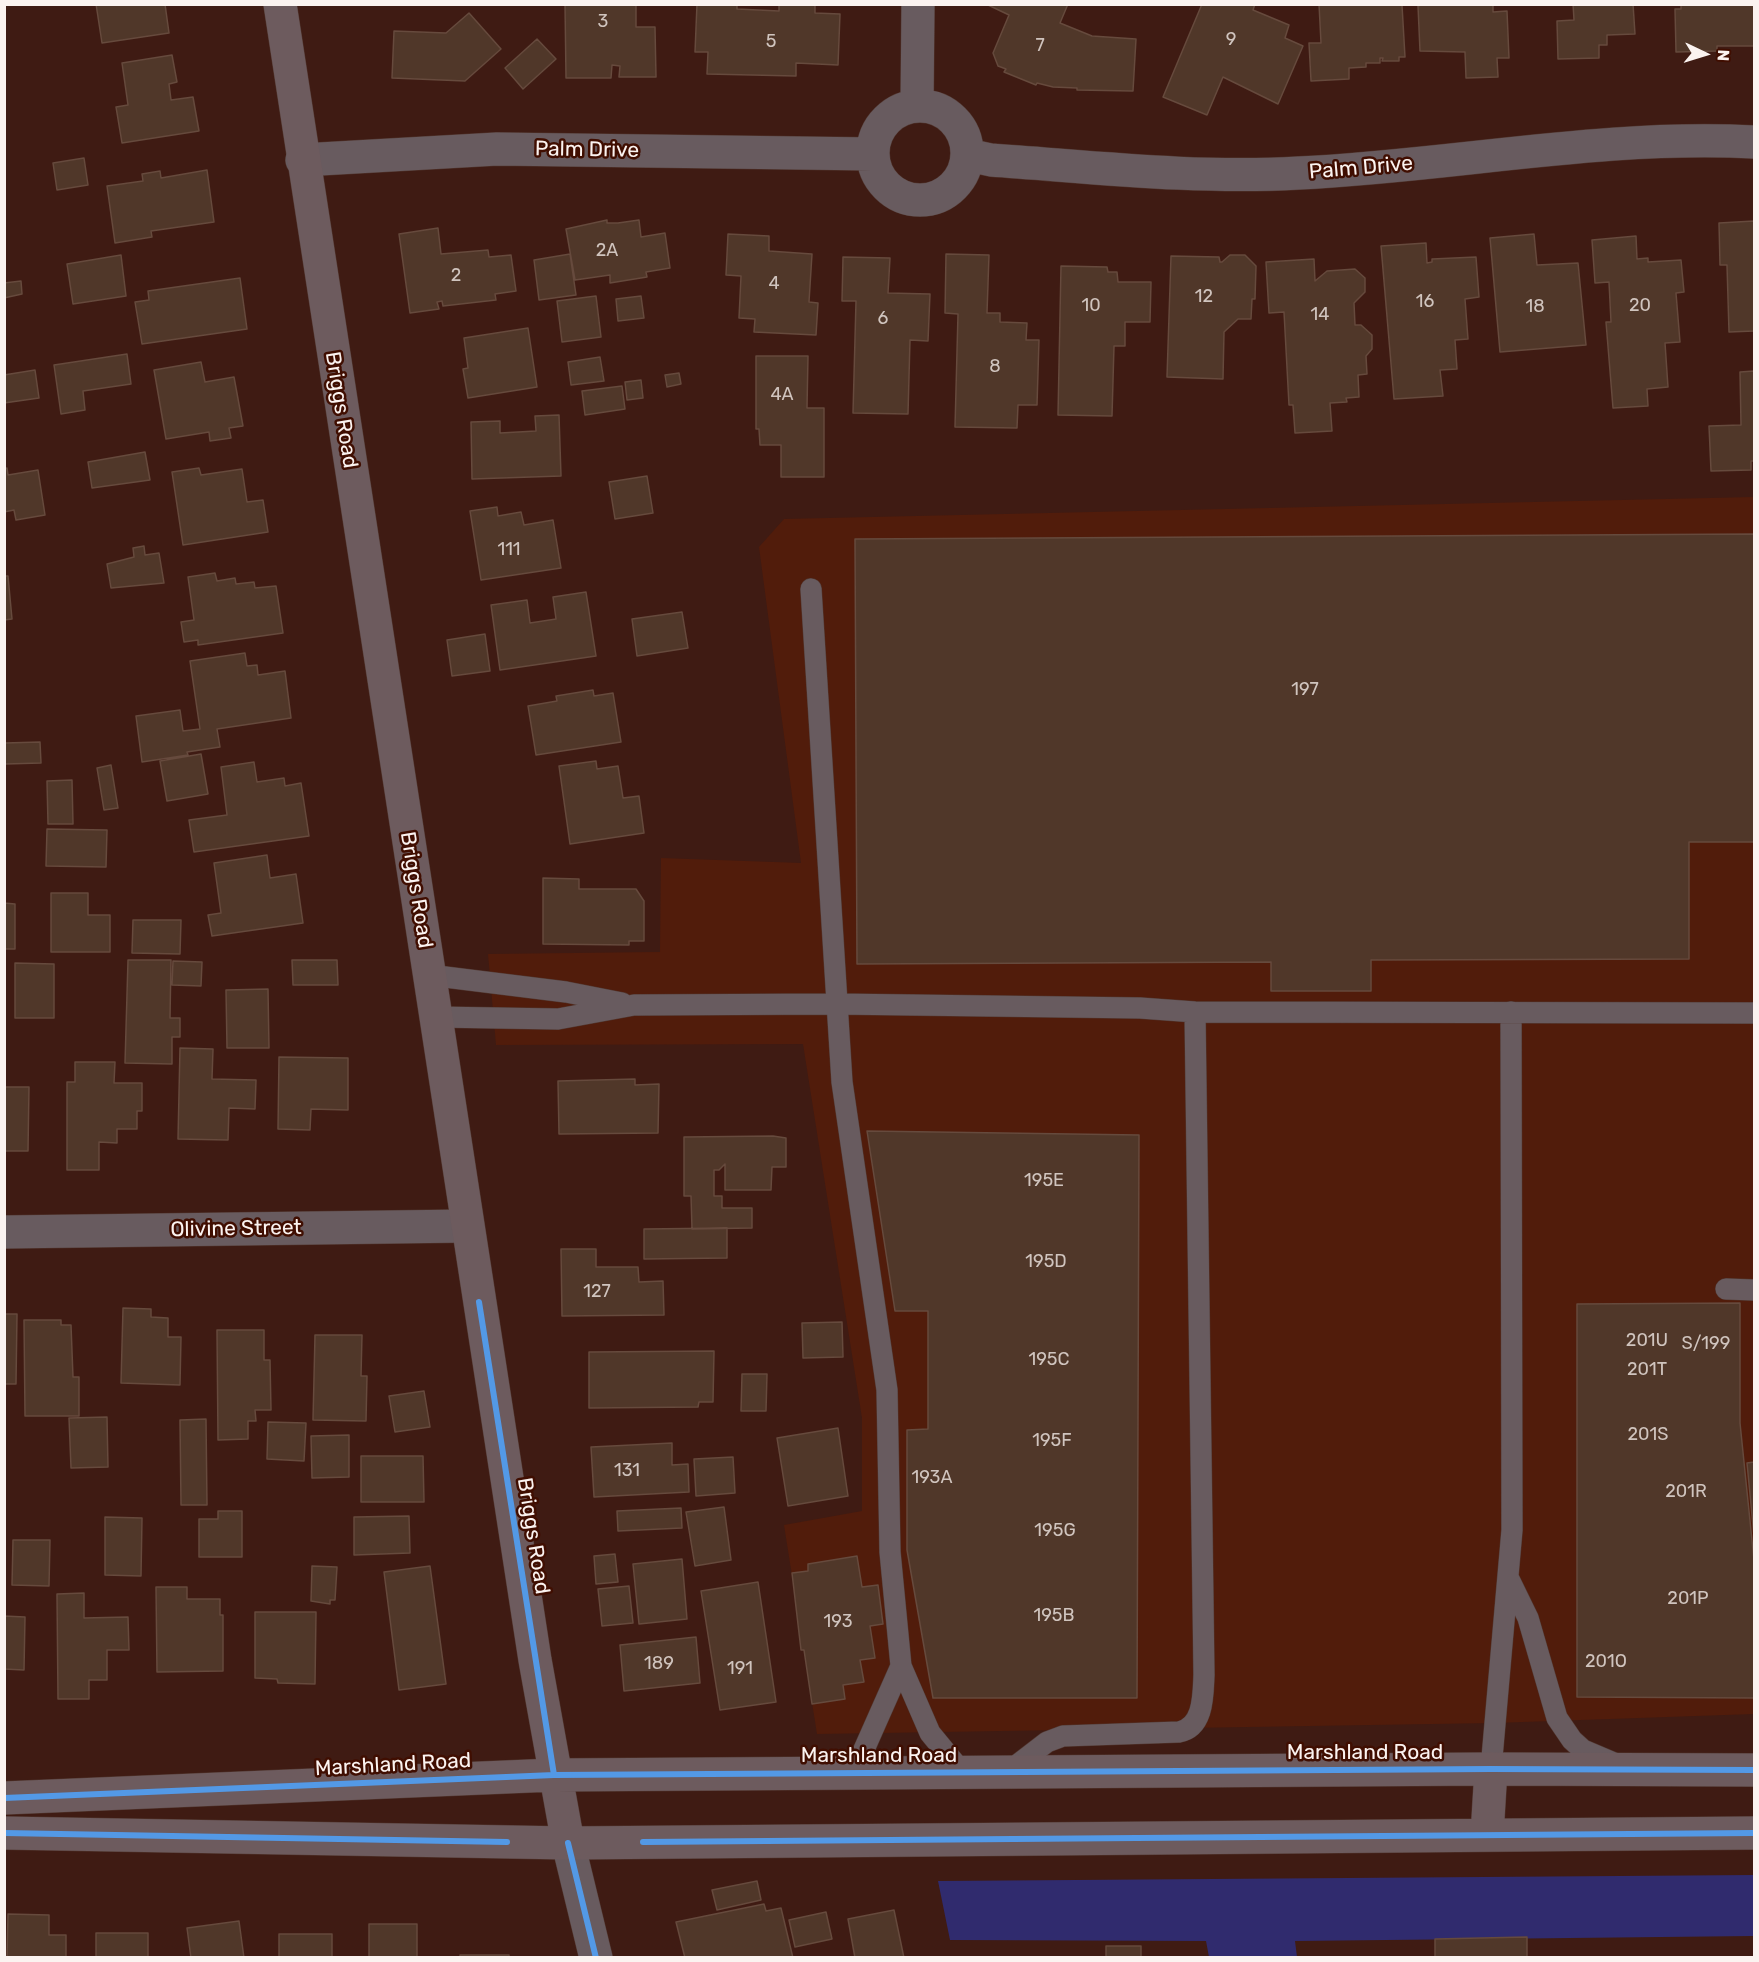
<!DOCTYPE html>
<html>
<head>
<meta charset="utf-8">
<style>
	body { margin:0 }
	#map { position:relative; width:1759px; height:1962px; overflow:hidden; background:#3f1b13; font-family:Rubik,sans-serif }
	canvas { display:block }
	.frame { position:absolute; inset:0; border:6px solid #fbf3f0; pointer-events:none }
	.north { position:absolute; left:1675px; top:24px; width:60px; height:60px; -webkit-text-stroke:4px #400e01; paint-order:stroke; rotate:94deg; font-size:16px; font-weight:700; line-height:24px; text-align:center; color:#fbf3f0 }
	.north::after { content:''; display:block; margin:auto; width:21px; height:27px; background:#fbf3f0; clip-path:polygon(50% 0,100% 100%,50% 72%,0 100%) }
</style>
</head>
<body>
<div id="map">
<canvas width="1759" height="1962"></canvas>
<div class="frame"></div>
<div class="north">N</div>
</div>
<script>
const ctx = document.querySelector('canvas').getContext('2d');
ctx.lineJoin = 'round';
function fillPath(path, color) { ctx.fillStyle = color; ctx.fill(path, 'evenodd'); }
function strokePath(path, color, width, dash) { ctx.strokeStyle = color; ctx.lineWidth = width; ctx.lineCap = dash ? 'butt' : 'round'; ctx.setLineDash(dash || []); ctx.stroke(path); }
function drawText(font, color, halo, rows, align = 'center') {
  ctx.font = font + ' Rubik,sans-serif'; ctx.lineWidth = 5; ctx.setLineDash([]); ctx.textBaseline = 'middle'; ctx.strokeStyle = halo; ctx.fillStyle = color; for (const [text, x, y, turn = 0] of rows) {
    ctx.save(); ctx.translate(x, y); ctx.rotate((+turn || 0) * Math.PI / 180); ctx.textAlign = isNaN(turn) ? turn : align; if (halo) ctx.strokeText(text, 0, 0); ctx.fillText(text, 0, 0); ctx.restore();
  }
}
const built = new Path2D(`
	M1754,497V1714L1494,1723L817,1734L784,1525L862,1511V1418L803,1044L496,1045L488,954L660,952L661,858L801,863L759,547L784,519Z`);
const green = new Path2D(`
	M1754,1875V1936L1295,1941L1297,1957H1209L1206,1941L950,1940L938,1881Z`);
const building = new Path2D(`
	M96,4H165L169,33L102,43Z
	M565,4H636V27H655L656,77H619L620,66L612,65L611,78H566Z
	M697,4H737V9L779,11V4H815V13L840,14L838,65L796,63V76L707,74L708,52H695Z
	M986,4H1068L1060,23L1092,36L1136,39L1133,91L1077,90V88L1053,87L1037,83L1036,85L1004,72L1006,69L998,66L993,53L1009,15Z
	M1202,4H1255L1253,10L1289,25L1285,38L1303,46L1278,104L1223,77L1207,115L1163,97Z
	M1319,4L1402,5L1405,57H1399V61H1382L1383,58H1380V63H1366V67L1349,68V79L1311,81L1309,43H1321Z
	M1423,4H1493V12L1507,11L1509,58H1497L1498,77L1466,78L1465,52L1420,51L1418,6Z
	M1573,4H1633L1635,34L1607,35V45H1599V58L1558,59L1557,21L1574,20Z
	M1681,4H1754V46H1717V51L1676,52L1675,9H1681Z
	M469,13L501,49L465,81L392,78L394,31L446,33Z
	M537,39L556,59L523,89L505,68Z
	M172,55L177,82L169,84L171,100L193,97L199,131L122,143L116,107L128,105L122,63Z
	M84,158L88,185L57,190L53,163Z
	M207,170L214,222L151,231L152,237L115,243L107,186L143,181L142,174L160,171L161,178Z
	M607,220V223H618L639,220L641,237L665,233L670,268L646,272L647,277L610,283V275L575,280L566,229Z
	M1754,221V331L1729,332L1727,265H1720L1719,223Z
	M438,228L441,254L488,250L489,257L511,255L516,291L495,294L496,300L443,306L442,301L437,302L439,309L410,313L399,234Z
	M728,234L769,236V251L812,254L809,302L818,303L816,335L754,332L755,319L739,318L741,276L726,275Z
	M1534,234L1537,265L1578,263L1586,345L1500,352L1490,238Z
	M1636,236L1637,259L1648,258V262L1681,260L1684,292L1676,293L1680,342L1665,343L1668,387L1647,389L1648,406L1613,408L1606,322H1611L1609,282L1595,283L1592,240Z
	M1426,243L1427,263L1432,262V259L1476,257L1479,297L1465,299L1468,339L1455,340L1457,369L1440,370L1443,396L1394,399L1381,246Z
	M570,254L576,295L539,300L534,260Z
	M946,254L989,255L987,313H1000V322L1027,323L1026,340H1039L1037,405H1018L1017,428L955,427L958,314L945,313Z
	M121,255L126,296L73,304L67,264Z
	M1230,255H1245L1256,266L1255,299H1252L1251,319H1238L1224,332L1223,379L1167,377L1171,256L1219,257L1220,262H1222Z
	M843,257L890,258L888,293L930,294L928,341L910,340L908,414L853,413L856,301H842Z
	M1314,259L1315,281L1327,271L1355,269L1365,278V292L1354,303L1355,325H1361L1372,335V349L1366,356L1367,374L1358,375L1359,397L1346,398L1347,402L1330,403L1332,431L1295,433L1293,405H1289L1284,312L1269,313L1266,262Z
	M1061,266L1107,267L1108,272H1117L1118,282H1151L1150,322H1125V346H1114L1112,416L1058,415Z
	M240,278L247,329L142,344L135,302L149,300L148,291Z
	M21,281L22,294L4,298V283Z
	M596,296L601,337L562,342L557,301Z
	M641,296L644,318L618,321L616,299Z
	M528,328L537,387L468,398L463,369L468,368L464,338Z
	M127,354L131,384L83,391L85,410L61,414L54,365Z
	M756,356H808L807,408H824V477H781V445H760L759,429H756Z
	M600,357L604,381L571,385L568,362Z
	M201,362L205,382L234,377L243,426L229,428L231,438L210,441L209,432L166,439L154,370Z
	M35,370L39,398L4,403V375Z
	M1754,371V461H1751V470L1711,471L1709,426L1741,425L1740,372Z
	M679,373L681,384L667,387L665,375Z
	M641,380L643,398L627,400L625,382Z
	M622,386L625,409L585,415L582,391Z
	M559,415L561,476L472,479L471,422L500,421V433L536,431L535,416Z
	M145,452L150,480L92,488L88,462Z
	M7,468L8,475L38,470L45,515L16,520L14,510L4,512V469Z
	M199,468L201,475L242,469L247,502L263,500L268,532L183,545L172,472Z
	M647,476L653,513L615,519L609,482Z
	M497,507L498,516L521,512L524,525L553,520L561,568L481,580L470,511Z
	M1754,534V842H1689V959L1371,960V991H1271V962L857,964L855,539Z
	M144,546L145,555L159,553L164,583L111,588L107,564L134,557L133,548Z
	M215,573L217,581L235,578L236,584L254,582L255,588L276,586L283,633L198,645V640L184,642L181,622L194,620L188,577Z
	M4,576H8L12,619L4,620Z
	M586,592L596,656L500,670L491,605L527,600L530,623L556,619L553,597Z
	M682,612L688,648L637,656L632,619Z
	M485,634L490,671L452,676L447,640Z
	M245,653L247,666L257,665L258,675L285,671L291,718L217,729L220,747L187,752L188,755L142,762L136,716L180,710L183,731L200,729L190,661Z
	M593,690L594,696L613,693L621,742L536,755L528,706L557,701L556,696Z
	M40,742L41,763L5,764V743Z
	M201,754L208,794L167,801L160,761Z
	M596,761L597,769L618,766L623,798L639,796L644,833L570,844L559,766Z
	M254,762L257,782L284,778L285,786L301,783L309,836L194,852L189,820L227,815L221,767Z
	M111,765L118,808L104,810L97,768Z
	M72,780L73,824H48L47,781Z
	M47,829L107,830L106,867L46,866Z
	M267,855L270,878L296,874L303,923L212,936L208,915L221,913L214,863Z
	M543,878L579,879V889H636L644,901V941H629V945L543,944Z
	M51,893H88V915H110V952H51Z
	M4,903L15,904V949H4Z
	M133,920H181L180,954L132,953Z
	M128,960H171L170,1018H180V1037H172V1064L125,1063Z
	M292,960H337L338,985H293Z
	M173,961L202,962L201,986L172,985Z
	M15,963L54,964V1018H15Z
	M268,989L269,1048H227L226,990Z
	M180,1048L213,1049L212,1079L256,1080L255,1109L229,1108L228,1140L178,1139Z
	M279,1057L348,1058V1110L311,1109L310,1130L278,1129Z
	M75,1062H115L114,1083H142V1111H137V1129H117V1143L99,1142V1170H67V1082H75Z
	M635,1079V1085L659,1084L658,1133L559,1134L558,1081Z
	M4,1087H29L28,1151H4Z
	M867,1131L1139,1135L1137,1698H933L907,1550V1430L928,1429V1311H895Z
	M773,1136L786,1138V1167H772L771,1190H725V1164L719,1170H714V1196H722V1208H752V1228L692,1229L691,1196H684V1137Z
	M727,1228V1258L644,1259V1229Z
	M561,1249H596V1267H638L639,1282L663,1281L664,1315L562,1316Z
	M1740,1303V1423L1754,1560V1698L1577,1697V1304Z
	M123,1308L151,1309V1317L168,1318V1337H181L180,1385L121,1383Z
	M4,1314H17L16,1384H4Z
	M24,1320H61V1325H71L73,1377H79V1416H25Z
	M842,1322L843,1357L803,1358L802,1323Z
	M217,1330H264V1360H270L271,1410H255L256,1421H248V1439L218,1440Z
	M315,1335H362L361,1376H367L366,1421L313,1420Z
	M714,1351L713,1402H699L698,1407L589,1408V1352Z
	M742,1374H767L766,1411H741Z
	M424,1391L430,1427L395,1432L389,1396Z
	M1754,1399V1536L1747,1463L1754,1462Z
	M107,1417L108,1467L71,1468L69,1418Z
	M206,1419L207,1505H181L180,1420Z
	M268,1422L306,1423L304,1461L267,1459Z
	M838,1428L848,1496L788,1506L777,1438Z
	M349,1435V1477L312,1478L311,1436Z
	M672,1443V1465L688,1464L689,1492L594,1497L591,1447Z
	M361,1456H423L424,1502H361Z
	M733,1457L735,1493L696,1496L694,1459Z
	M724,1507L731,1560L695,1566L686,1512Z
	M681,1508L682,1528L618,1531L617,1511Z
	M218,1511H242V1557H199V1519H218Z
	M409,1516L410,1553L354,1555V1517Z
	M105,1517L142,1518L141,1576L105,1575Z
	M13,1540H50L49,1586L12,1585Z
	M615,1554L618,1582L596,1584L594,1556Z
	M857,1556L862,1587L878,1585L883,1624L870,1626L875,1658L860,1660L864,1682L843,1685L845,1699L812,1704L804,1650H801L792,1573L808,1571V1564Z
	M682,1559L687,1619L639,1624L633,1564Z
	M312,1566L337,1567L335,1600H330V1604L311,1601Z
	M430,1566L446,1684L399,1690L384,1572Z
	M758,1582L776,1702L720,1710L701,1591Z
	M629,1586L633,1623L602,1626L598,1589Z
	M156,1587H187V1599H220V1615H223V1671L157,1672Z
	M84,1593V1618L128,1617L129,1650H107V1680H89V1699H58L57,1594Z
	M255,1612H316L315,1684L278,1683L277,1679L255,1678Z
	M4,1616L25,1617L24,1670L4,1669Z
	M696,1637L700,1683L624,1691L620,1645Z
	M757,1881L761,1900L717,1910L712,1890Z
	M764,1904L766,1911L781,1908L793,1958H685L676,1922Z
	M894,1910L904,1958H855L848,1919Z
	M826,1912L832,1939L795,1947L789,1920Z
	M8,1914L49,1915V1935H66V1958H7Z
	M239,1921L244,1958H191L187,1928Z
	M369,1924H417V1958H369Z
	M96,1933H148V1958H96Z
	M279,1934H332V1958H279Z
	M1527,1937V1958H1435V1939Z
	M1106,1946H1141V1958H1106Z
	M460,1955H509V1958H460Z`);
const service = new Path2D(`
	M811,589L842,1082L887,1390L890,1552L901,1666L930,1733L962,1772
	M429,975L566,992L622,1003
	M436,1017L558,1019L634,1005L836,1004L1140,1008L1195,1012L1754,1013
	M1726,1289L1754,1290
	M1508,1577L1528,1618L1557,1718L1572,1740L1583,1750L1616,1764
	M1491,1769L1512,1530L1511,1012
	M854,1772L901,1666
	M1008,1772L1047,1742L1063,1736L1179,1732C1204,1727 1203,1695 1204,1675L1195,1012`);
const minor = new Path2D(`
	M873 153a47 47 0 1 1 94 0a47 47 0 1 1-94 0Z
	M917,106L918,4
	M968,155L991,160C1093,167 1196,179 1299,173C1450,166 1602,134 1754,142
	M302,160L497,149L873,154
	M4,1232L467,1226`);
const tertiary = new Path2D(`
	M568,1843L596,1958`);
const secondary = new Path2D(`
	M280,4L535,1660L568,1843
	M4,1798L554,1775L1491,1769L1754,1770
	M4,1833L568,1843L1754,1833
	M1487,1835L1491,1769`);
const cycleway = new Path2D(`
	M479,1302L554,1775
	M4,1798L554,1775L1491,1769L1754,1770
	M4,1833L507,1842
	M643,1842L1754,1833
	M568,1843L596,1958`);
const numberNames = [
	["3",603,22],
	["9",1231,40],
	["5",771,42],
	["7",1040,46],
	["2A",607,251],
	["2",456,276],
	["4",774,284],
	["12",1204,297],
	["16",1425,302],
	["10",1091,306],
	["20",1640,306],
	["18",1535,307],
	["14",1320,315],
	["6",883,319],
	["8",995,367],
	["4A",782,395],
	["111",509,550],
	["197",1305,690],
	["195E",1044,1181],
	["195D",1046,1262],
	["127",597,1292],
	["201U",1647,1341],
	["S/199",1706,1344],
	["195C",1049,1360],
	["201T",1647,1370],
	["201S",1648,1435],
	["195F",1052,1441],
	["131",627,1471],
	["193A",932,1478],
	["201R",1686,1492],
	["195G",1055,1531],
	["201P",1688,1599],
	["195B",1054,1616],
	["193",838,1622],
	["201O",1606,1662],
	["189",659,1664],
	["191",740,1669]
];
const streetNames = [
	["Palm Drive",587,150,1],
	["Palm Drive",1361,168,-5],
	["Briggs Road",341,410,81],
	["Briggs Road",416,890,81],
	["Olivine Street",236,1229,-1],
	["Briggs Road",533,1536,81],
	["Marshland Road",1365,1753],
	["Marshland Road",879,1756],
	["Marshland Road",393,1765,-3]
];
fillPath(built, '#511c0b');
fillPath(green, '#302b6e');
fillPath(building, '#503729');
strokePath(building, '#664a3d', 1.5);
strokePath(service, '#523831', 22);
strokePath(minor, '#523831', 34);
strokePath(tertiary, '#523831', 34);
strokePath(secondary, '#523831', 34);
strokePath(service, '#685b5f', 21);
strokePath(minor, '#685b5f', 33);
strokePath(tertiary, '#685b5f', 33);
strokePath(secondary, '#6d5b5e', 33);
strokePath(cycleway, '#5399e6', 6);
drawText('18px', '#d0c4be', null, numberNames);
drawText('21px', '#fbf3f0', '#400e01', streetNames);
</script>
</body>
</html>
